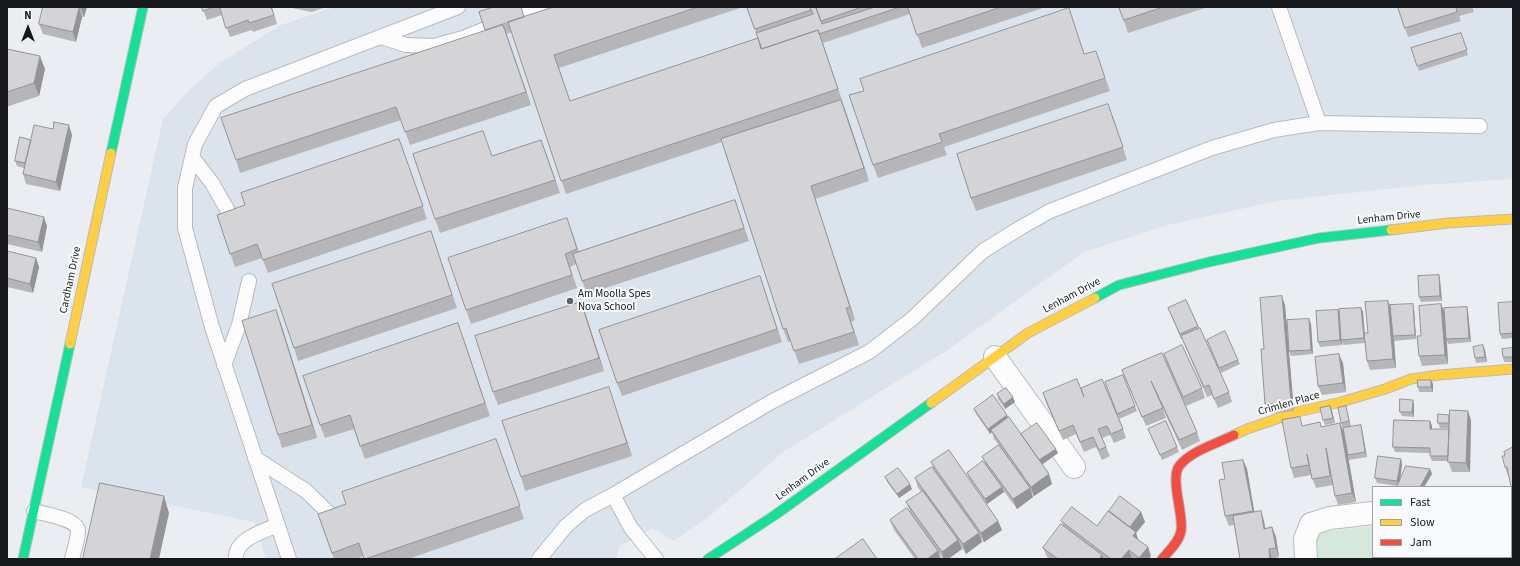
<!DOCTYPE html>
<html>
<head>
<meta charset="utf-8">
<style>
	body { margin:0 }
	#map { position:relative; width:1520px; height:566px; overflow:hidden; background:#eaeef2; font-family:"Source Sans 3",sans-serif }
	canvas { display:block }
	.frame { position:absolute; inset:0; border:8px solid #16181b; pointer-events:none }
	.legend { position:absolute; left:1372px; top:486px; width:140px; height:72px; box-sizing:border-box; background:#f8fafe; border:1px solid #9ea0a3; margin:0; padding:5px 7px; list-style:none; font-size:12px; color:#16181b }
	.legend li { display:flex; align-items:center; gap:8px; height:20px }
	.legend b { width:20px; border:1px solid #9ea0a3 }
	.north { position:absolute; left:8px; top:8px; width:40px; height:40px; -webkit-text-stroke:3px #f8fafe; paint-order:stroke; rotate:0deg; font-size:11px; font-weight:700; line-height:16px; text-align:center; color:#16181b }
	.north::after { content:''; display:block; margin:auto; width:14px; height:18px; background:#16181b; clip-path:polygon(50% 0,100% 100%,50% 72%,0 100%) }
</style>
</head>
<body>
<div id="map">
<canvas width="1520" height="566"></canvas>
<div class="frame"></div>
<ul class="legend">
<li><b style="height:5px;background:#16e098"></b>Fast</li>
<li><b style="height:5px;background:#ffcf43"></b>Slow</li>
<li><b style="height:5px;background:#f24e42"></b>Jam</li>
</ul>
<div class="north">N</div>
</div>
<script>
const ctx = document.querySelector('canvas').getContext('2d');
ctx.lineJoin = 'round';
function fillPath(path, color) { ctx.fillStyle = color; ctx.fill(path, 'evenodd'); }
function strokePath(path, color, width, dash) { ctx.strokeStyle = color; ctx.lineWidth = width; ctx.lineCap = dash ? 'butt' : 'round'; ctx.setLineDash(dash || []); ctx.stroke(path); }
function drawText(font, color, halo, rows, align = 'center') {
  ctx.font = font + ' "Source Sans 3",sans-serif'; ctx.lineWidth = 4; ctx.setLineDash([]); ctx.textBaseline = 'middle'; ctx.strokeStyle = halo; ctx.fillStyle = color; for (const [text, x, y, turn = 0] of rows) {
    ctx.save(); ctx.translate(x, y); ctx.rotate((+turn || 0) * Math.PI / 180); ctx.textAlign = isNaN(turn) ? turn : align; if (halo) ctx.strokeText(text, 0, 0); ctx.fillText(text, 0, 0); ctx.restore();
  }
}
const built = new Path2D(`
	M335,7H1513V179L1424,185L1277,201L1168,225L1084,252L949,349L783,452L711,515L674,541L653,528L620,546L616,559H266L254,522L81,487L163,119L190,89L221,62L281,25Z`);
const green = new Path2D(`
	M1373,526V557H1407V559H1316L1313,533Z`);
const lane = new Path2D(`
	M1279,7L1319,123
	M381,37L406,45L434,46L463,38L508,20L549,7
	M192,157L212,183L232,218
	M224,365L239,325L249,281
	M255,458L306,491L334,518L346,544L348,559
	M34,511C44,514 78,519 78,531C78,540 74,550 72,559
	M236,559C234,539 263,532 277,525
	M289,559L212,327L185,228V188L195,144L216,106L245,89L458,7
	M539,559L566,526L585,510L613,495
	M656,559L631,528L613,495L771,402L869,352L912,319L983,251L1020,228L1050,211L1212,148L1274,130L1319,123L1480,126`);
const street = new Path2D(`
	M995,357L1074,467
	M1422,557L1423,559
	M1306,559L1305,539L1311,524L1330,518L1373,513`);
const fast = new Path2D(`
	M111,153L143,7
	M1095,298L1119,285L1209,262L1319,238L1391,230
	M23,559L70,344
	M708,559L775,515L931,403`);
const slow = new Path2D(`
	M1391,230L1448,223L1513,219
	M70,344L111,153
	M931,403L1028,333L1095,298
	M1234,435L1247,429L1297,412L1341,402L1385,389L1411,379L1439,375L1513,369`);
const jam = new Path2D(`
	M1162,559C1169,551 1179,542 1181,531C1184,514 1169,477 1180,465C1191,451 1218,443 1234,435`);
const wall = new Path2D(`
	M43,7H87L84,17H82L76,42L43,34L39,24Z
	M202,7H272L277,24L253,32L252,30L230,37L222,15L207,20Z
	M287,7H326L312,12Z
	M554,7H739L740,8L559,68L570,101L760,44L747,7H1046L922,48L910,14L823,43L869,181L815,199L855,320L851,322L859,345L799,364L791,341L788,342L783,329L722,142L566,194L512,32L506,34L531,105L410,145L401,120L240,173L236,160L485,31Z
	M1119,7H1208L1128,33Z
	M1398,7H1472L1474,12L1459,16L1461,21L1408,37Z
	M1461,33L1468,55L1419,71L1411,48Z
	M7,49L45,69L39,96L9,106H7Z
	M1085,54L1100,64L1110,91L944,147L947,155L878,178L873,165Z
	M1113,117L1127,160L976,211L971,198Z
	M72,135L60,191L26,184L23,174L24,168L17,166L15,161L31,140Z
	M399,139L427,219L268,273L262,258L235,267L217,215L245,205Z
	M541,140L560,193L440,233L435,219L492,156Z
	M735,200L749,241L587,294L576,264L570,267L577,288L471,324L466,310L572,231L579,252Z
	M7,208L47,226L42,252L7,244Z
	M431,231L457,308L298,361L294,348Z
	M7,251L36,258L39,267L33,293L7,287Z
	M1439,275L1440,280L1442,301L1421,302L1419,297Z
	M760,276L782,342L622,396L617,383Z
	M1186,300L1229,392L1232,402L1218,408L1212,395L1207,397L1182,339H1181L1168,308Z
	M1388,301L1391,307L1414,309L1416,339L1394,341V340L1396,368L1370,370L1367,361L1365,343L1343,345L1342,341V345L1320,347L1318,342L1339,313L1361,308L1363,312L1365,333H1368Z
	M581,302L604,371L498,405L493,392Z
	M1513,302V338L1502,339L1500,334Z
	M1285,305L1294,411L1269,414L1265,404L1264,349Z
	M1467,307L1468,312L1471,342L1448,344L1447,340L1448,364L1422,366L1419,356L1421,336L1444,312Z
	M276,310L281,324L317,438L282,448L278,435Z
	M1309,319L1311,324L1313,354L1291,356L1289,351Z
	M463,337L490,416L365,459L354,429L325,438L320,425Z
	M1207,340L1238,360L1240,364L1221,373Z
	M1513,348V362H1504L1503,357Z
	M1485,350L1487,362L1476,363L1475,358Z
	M1162,353L1197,432L1200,441L1182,450L1162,407L1166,418L1146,426L1122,370Z
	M1164,354L1202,388L1205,398L1186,406L1167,363Z
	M1343,363L1346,392L1322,395L1318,386Z
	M1123,375L1137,411L1119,419L1105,382Z
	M1433,384V392H1419L1418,387Z
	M1043,393L1084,397L1123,429L1126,438L1114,443L1110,435L1102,438L1110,456L1102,460L1096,447L1084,452L1076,434L1063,440L1046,403Z
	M997,394L1015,402L1005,409L998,399Z
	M613,400L632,456L525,491L521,477Z
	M1414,404V417L1402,416L1400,412Z
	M1330,406L1332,411L1335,423L1325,425L1323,420Z
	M1346,406L1347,411L1351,426L1343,428L1341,423Z
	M974,409L1008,418L1021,434L1058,453L1042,465L1052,484L1034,496L1031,492L1033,497L1017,509L1003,490L1004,492L987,504L969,478L967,473L985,463L982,457L999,445L994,439L992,432L990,434L976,414Z
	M1471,420L1470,472H1452L1448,461H1432L1430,456V453L1395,452L1393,447L1430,421L1432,426V429L1449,431V428H1440L1438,423Z
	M1340,423L1344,433L1356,502L1338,505L1335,496L1333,485L1316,488L1311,475L1294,478L1291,468L1304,425L1322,427Z
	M1361,425L1362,430L1367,457L1349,460L1348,455Z
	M1148,429L1177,447L1179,452L1162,460Z
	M496,439L524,519L408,559H364L363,556L356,559H334L318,514L346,504Z
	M1505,456L1509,476H1508L1505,467Z
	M1401,459L1402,464L1400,482L1430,469L1432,474L1424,487H1397L1398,486L1377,483L1375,478Z
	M1243,460L1247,469L1254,513L1261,511L1264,521L1265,528L1272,527L1276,537L1279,557L1272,559H1240L1234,525L1229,526L1225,516V479Z
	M931,462L998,521L1002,530L984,542L981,538L982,542L966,554L961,546L962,549L948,559H943L925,534L941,559H915L894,530L890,520L910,511L906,502L922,492L918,488L915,478L934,470Z
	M885,477L912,489L899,498L887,482Z
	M1109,511L1141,512L1145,522L1136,533L1138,540L1148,547L1151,556L1149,559H1049L1047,557L1043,548L1063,525L1061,521L1097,526L1109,512Z
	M1513,538V559H1479Z`);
const shadedWall = new Path2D(`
	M81,7H87L84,17L81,8Z
	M79,8L82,17L76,42L73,32Z
	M503,25L508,38L531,105L526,92Z
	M40,56L45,69L39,96L34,83Z
	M841,100L846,113L869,181L864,168Z
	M69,125L72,135L60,191L56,182Z
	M541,140L546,153L560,193L555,180Z
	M811,186L815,199L855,320L850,307Z
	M44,217L47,226L42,252L38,242Z
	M36,258L39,267L33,293L30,284Z
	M1439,275L1440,280L1442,301L1440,296Z
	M1282,296L1285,305L1294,411L1291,402Z
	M1388,301L1391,310L1393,336L1394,340L1396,368L1393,359Z
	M581,302L586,315L604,371L599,358Z
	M1413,304L1414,309L1416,339L1415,335Z
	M1441,304L1445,313L1448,364L1445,355Z
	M1467,307L1468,312L1471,342L1469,338Z
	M846,308L851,322L859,345L854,332Z
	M1361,308L1363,312L1365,343L1364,338Z
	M276,310L281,324L317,438L312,425Z
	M1338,310L1340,315L1342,345L1340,340Z
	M1309,319L1311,324L1313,354L1311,350Z
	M1483,345L1485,350L1487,362L1485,357Z
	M1339,354L1343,363L1346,392L1343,383Z
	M1431,380L1433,384V392L1431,387Z
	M609,387L613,400L632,456L627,443Z
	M1013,397L1015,402L1005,409L1004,404Z
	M1413,400L1414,404V417L1412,412Z
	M1330,406L1332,411L1335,423L1333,418Z
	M1468,411L1471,420L1470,472L1466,463Z
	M1007,415L1009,420L991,430L992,432L990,434L988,429Z
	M1430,421L1432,426V433L1430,429Z
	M1340,423L1344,433L1356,502L1352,493Z
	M1361,425L1362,430L1367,457L1365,452Z
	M1056,449L1058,453L1041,465L1039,460Z
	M1401,459L1402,464L1399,486L1397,481Z
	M1243,460L1247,469L1256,521L1253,511Z
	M1430,469L1432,474L1424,487H1420Z
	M1049,474L1052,484L1034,496L1031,487Z
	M910,484L912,489L899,498L897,494Z
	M1002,487L1004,492L987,504L985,499Z
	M1030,488L1033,497L1017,509L1013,499Z
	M164,496L169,513L159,559H150Z
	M1261,511L1264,521L1267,538L1264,529Z
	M1141,512L1145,522L1136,533L1139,542L1133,536V535L1130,527Z
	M1511,514L1513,526L1511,521Z
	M998,521L1002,530L984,542L981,533Z
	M1272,527L1276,537L1279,557L1276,548Z
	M979,533L982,542L966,554L963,544Z
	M958,540L962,549L948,559H944L942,552Z
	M1148,547L1151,556L1149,559H1139V558Z
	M1269,549L1272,559H1270Z
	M1129,550L1132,559H1121Z
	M938,551L941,559H927Z
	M1102,555L1104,559H1099Z`);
const building = new Path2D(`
	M43,7H81V8H79L73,32L39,24Z
	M202,7H214L203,11Z
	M220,7H271L274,15L249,23L248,20L226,28Z
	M494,7H521L524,17L485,30L479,12Z
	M554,7H698L554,55L570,101L758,38L761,49L818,30L838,89L561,181L508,22Z
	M747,7H810L811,10L755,29Z
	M810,7H816L822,24L875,7H900L819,34L818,30L762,49L756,33L813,14Z
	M816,7H862L821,21Z
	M908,7H1001L917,35Z
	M1119,7H1163L1124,20Z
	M1398,7H1456L1457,12L1405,28Z
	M1069,8L1084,54L1096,51L1105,78L939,134L942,142L873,165L849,95L864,91L860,79Z
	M503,25L526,92L405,132L396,107L236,160L221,118Z
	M1461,33L1467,50L1417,66L1411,48Z
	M7,49L40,56L34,83L7,92Z
	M841,100L864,168L811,186L850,307L846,308L854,332L794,351L786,328L783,329L721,139Z
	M1108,104L1123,147L971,198L957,154Z
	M54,122L69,125L56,182L23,174L34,125L53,129Z
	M483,131L492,156L541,140L555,180L435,219L413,154Z
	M20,137L31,140L25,163L15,161Z
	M399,139L423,206L263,260L257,244L230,254L217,215L245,205L241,193Z
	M735,200L744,228L582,281L573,254Z
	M7,208L44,217L38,242L7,235Z
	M567,218L577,249L565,254L572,275L466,310L448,258Z
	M431,231L452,295L294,348L272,284Z
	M7,251L36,258L30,284L7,278Z
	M1439,275L1440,296L1419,297L1418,276Z
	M760,276L777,329L617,383L599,330Z
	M1282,296L1291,402L1265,404L1261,349H1264L1260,298Z
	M1186,300L1198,326L1180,334L1168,308Z
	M1388,301L1393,359L1367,361L1364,333H1368L1365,302Z
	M581,302L599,358L493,392L475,336Z
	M1513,302V333L1500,334L1498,303Z
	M1413,304L1415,335L1393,336L1390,305Z
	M1441,304L1445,355L1419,356L1417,336H1421L1419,306Z
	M1467,307L1469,338L1446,339L1444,308Z
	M1361,308L1364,338L1341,340L1339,309Z
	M276,310L312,425L278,435L242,321Z
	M1338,310L1340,340L1318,342L1316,311Z
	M1309,319L1311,350L1289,351L1287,320Z
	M458,323L485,403L360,446L350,415L320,425L303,376Z
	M1200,328L1229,392L1214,399L1209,385L1204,387L1181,336Z
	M1225,331L1238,360L1219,368L1207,340Z
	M1182,345L1202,388L1183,397L1164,354Z
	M1483,345L1485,357L1475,358L1473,347Z
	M1513,348V357H1503L1502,349Z
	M1162,353L1197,432L1179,440L1151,381L1163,408L1142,417L1122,370Z
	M1339,354L1343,383L1318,386L1315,357Z
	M1123,375L1135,406L1117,414L1105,382Z
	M1077,379L1084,397L1081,388L1102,379L1123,429L1111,434L1107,426L1098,429L1106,447L1099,450L1093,437L1080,442L1073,425L1059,431L1043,393Z
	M1418,380H1431V387H1418Z
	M609,387L627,443L521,477L502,421Z
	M1006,388L1013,397L1004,404L997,394Z
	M993,395L1007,415L988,429L974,409Z
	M1400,399L1413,400L1412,412H1400Z
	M1330,406L1333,418L1323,420L1320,408Z
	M1346,406L1349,421L1341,423L1338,408Z
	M1450,410L1468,411L1466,463L1448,462Z
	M1438,414L1449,415V423H1438Z
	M1009,417L1049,474L1031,487L991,430Z
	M1300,417L1302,426L1320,422L1321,427L1340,423L1352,493L1335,496L1326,448L1330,476L1312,479L1307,454L1309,465L1291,468L1282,420Z
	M1394,420L1430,421V429H1449L1448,456H1430V448L1393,447Z
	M1166,421L1177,447L1160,455L1148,429Z
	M1037,423L1056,449L1039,460L1021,434Z
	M1361,425L1365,452L1348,455L1343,428Z
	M496,439L520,506L365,559H364L359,543L332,553L318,514L346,504L342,492Z
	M999,445L1030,488L1013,499L982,457Z
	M1513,447V496L1507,467H1505L1502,456H1505L1504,452Z
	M949,450L998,521L981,533L931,462Z
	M1378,456L1401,459L1397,481L1375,478Z
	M1243,460L1253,511L1225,516L1219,480L1225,479L1222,463Z
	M983,461L1002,487L985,499L967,473Z
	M1406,466L1430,469L1420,487H1397Z
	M932,467L979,533L963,544L915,478Z
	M898,468L910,484L897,494L885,477Z
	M100,483L164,496L150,559H83Z
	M923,491L958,540L942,552L906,502Z
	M1120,496L1141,512L1130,527L1109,511Z
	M1072,507L1097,526L1108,511L1136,532L1133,536L1148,547L1139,558L1129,550L1121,559H1111L1061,521Z
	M907,508L938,551L927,559H918L890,520Z
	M1261,511L1264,529L1272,527L1276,548L1269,549L1270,559H1240L1233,516Z
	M1061,524L1102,555L1099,559H1058L1043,548Z
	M1511,538H1513V557L1500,559H1479L1478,557H1511Z
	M863,539L877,559H835Z`);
const markers = [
	[570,301,4,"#606366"]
];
const streetNames = [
	["Lenham Drive",1389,218,-6],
	["Cardham Drive",71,280,-78],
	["Lenham Drive",1072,296,-28],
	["Crimlen Place",1289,404,-16],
	["Lenham Drive",803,480,-36]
];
const poiNames = [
	["Am Moolla Spes",578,295],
	["Nova School",578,308]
];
fillPath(built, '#dbe3ed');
fillPath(green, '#d4e9db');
strokePath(lane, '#b8bbbe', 16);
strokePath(street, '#b8bbbe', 24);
strokePath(fast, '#b8bbbe', 11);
strokePath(slow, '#b8bbbe', 11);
strokePath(jam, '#b8bbbe', 11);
strokePath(lane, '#fcfcfd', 14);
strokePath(street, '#fcfcfd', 22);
strokePath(fast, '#16e098', 9);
strokePath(slow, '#ffcf43', 9);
strokePath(jam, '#f24e42', 9);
fillPath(wall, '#b6b6b9');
fillPath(shadedWall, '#949496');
fillPath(building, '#d4d4d7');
strokePath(building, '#949496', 1);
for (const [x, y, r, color] of markers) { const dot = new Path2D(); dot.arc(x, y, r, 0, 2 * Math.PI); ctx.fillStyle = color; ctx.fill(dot); strokePath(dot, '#f8fafe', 1.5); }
drawText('11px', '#16181b', '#f8fafe', streetNames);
drawText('11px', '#16181b', '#f8fafe', poiNames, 'left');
</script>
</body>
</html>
